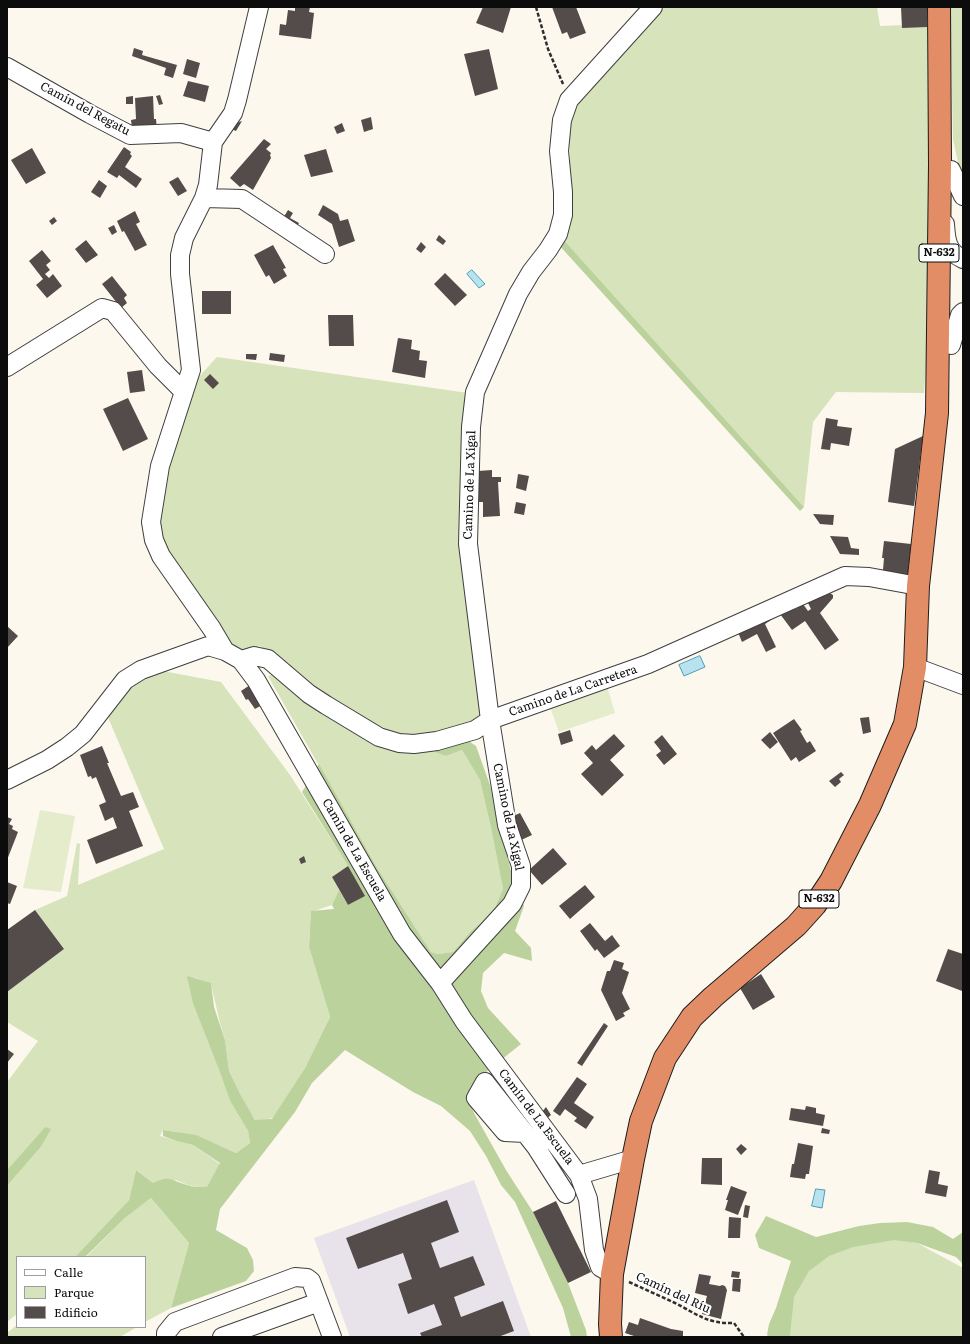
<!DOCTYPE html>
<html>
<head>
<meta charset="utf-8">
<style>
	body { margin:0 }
	#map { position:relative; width:970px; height:1344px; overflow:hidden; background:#fdf8ee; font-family:Literata,serif }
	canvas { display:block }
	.frame { position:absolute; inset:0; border:8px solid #0c0c0c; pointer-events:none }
	.legend { position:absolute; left:16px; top:1256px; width:130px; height:72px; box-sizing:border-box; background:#fff; border:1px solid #9e9e9e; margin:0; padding:5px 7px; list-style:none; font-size:12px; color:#0c0c0c }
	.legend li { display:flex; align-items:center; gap:8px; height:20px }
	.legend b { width:20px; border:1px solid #9e9e9e }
</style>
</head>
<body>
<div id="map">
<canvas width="970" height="1344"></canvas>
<div class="frame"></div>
<ul class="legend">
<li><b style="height:5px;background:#fff"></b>Calle</li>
<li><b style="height:11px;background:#d6e3bb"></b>Parque</li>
<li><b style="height:11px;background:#544c4a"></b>Edificio</li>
</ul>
</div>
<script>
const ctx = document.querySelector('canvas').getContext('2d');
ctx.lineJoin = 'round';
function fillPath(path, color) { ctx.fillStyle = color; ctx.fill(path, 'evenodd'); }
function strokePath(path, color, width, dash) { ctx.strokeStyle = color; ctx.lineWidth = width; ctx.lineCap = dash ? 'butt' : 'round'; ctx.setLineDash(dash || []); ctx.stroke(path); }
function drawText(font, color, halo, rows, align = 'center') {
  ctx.font = font + ' Literata,serif'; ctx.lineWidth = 4; ctx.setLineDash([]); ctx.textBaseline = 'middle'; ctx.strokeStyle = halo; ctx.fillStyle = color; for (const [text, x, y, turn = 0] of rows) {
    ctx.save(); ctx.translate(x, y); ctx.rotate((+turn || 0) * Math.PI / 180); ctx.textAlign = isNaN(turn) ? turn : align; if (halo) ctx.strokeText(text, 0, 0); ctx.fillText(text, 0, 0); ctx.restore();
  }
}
const industrial = new Path2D(`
	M474,1180L531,1337H350L314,1238Z`);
const green = new Path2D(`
	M660,7H877L880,26L930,24L928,340L924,393L836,392L813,422L804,507L562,238L571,193L569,129L575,105Z
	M950,7H963V180L961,176L953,139Z
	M217,357L468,393L483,714L472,727L398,740L339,708L295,671L260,646L241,653L232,648L163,546L158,515L172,456L196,380Z
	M163,671L221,682L290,775L348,866L332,877L339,890L332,905L311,912L309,947L330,1017L305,1068L274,1117L258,1124L242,1099L229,1071L225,1040L220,1023L211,984L195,978L218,1067L230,1101L248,1131L250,1143L236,1153C213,1142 188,1133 163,1130L160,1136L193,1145L220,1164L207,1188L188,1185L176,1180L153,1183L136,1170L129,1200L75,1257H17V1314L7,1322V1186L40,1148L45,1127L7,1170V1082L38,1041L7,1022V992L64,949L35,910L67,896L77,843L80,844L78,885L164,849L107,715L131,684Z
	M272,675L367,740L402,749L434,752L446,756L462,750L480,780L491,828L503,889L493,912L471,931L453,952L438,954L431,952L376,866L268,676Z
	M151,1198L189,1243L171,1308L145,1322V1257H86L125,1218Z
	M879,1237L917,1243L963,1268V1332L961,1337H783L788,1303L823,1245Z
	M17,1325V1327H137L120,1337H7V1333Z`);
const forest = new Path2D(`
	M562,238L804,507L800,511L558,244Z
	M467,740L476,746L490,785L511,871L524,906L515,931L531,948L532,961L504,953L483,973L481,991L488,1008L521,1044L485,1073L469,1099L474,1113L506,1170L533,1212L568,1283L586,1330L587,1337H571L563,1308L515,1202L501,1185L486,1156L470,1131L441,1106L413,1092L345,1050L312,1083L295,1112L220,1209L216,1230L247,1248L253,1260L254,1271L246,1281L171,1308L189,1243L151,1198L125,1218L85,1257H75L129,1200L136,1170L153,1183C171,1175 170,1180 187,1185C193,1187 201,1187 207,1187L220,1163L193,1145L177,1141L163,1136V1130L196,1135L236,1153L250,1143L248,1131L230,1101L218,1067L193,1003L187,976L211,983L214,1007L225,1040L229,1071L240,1094L255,1120L272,1119L305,1068L330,1017L309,947L311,911L334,909L332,905L339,890L348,905L364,896L348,866L302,792L319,764L376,866L431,952L438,954L453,952L471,931L493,912L503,889L491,828L480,780L462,750L446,756L434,752L450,743Z
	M45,1127L51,1129L40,1148L7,1186V1170Z
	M766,1216L816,1237L859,1226L880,1223L907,1222L933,1227L953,1239L963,1232V1264L956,1257L917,1243L894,1240L853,1247L829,1256L809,1271L794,1297L790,1335L789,1337H769L767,1335L769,1324L776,1308L791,1261L759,1248L755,1235Z`);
const pitch = new Path2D(`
	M607,686L615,713L559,732L550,707Z
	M40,810L75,816L61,892L23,888Z`);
const water = new Path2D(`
	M472,270L485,284L479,288L467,274Z
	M700,656L705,667L684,676L679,665Z
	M816,1189L825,1190L822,1208L812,1206Z`);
const building = new Path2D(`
	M295,7H310L309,12L314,13L311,39L279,35L280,24L286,25L288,10L295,11Z
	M483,7H511L503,33L476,23Z
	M552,7H576L586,33L570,39L567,32L562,34Z
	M901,7H927V27L902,28Z
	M134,48L143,51L142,55L177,65L173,78L164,75L166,68L132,56Z
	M489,49L498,89L475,96L464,54Z
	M187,59L200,63L196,78L183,74Z
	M188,81L209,86L205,102L183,96Z
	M160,95L163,104L159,105L156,96Z
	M133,96V104H126V97Z
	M153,96L154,119H156L157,130L132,128L131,120L136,119L135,98Z
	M371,117L373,129L364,132L361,120Z
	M242,121L236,131L229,128L231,125Z
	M342,123L345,131L337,134L334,127Z
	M264,139L271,144L266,149L271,153L270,155L271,158L253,190L244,184L240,187L230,178Z
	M124,147L131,152L130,154L132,156L125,167L142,179L136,188L119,175L117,178L107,172Z
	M32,148L46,173L26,184L11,160Z
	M326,149L333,172L311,177L304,155Z
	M178,177L187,191L178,196L169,182Z
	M99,180L107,186L100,198L91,192Z
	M323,205L338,214L340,221L348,219L355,241L339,247L332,224L318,215Z
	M288,210L293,213L290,218L299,223L296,228L282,220Z
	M135,211L140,222L136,224L147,245L135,251L124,231L122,232L117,221Z
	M54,217L57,221L52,225L49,221Z
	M114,225L117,232L112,235L108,228Z
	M439,235L446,241L443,245L436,240Z
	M86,240L98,255L86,263L75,249Z
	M421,242L426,247L421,253L416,249Z
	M273,245L286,268L283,269L287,276L274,284L269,275L266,277L254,255Z
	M42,250L51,261L46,265L50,270L45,274L49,278L53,274L62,286L47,298L36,285L43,279L29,261Z
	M445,273L467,295L455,306L434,284Z
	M112,276L127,295L124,298L127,303L121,308L102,284Z
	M202,291H231V314H202Z
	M328,315H353L354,346H329Z
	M398,338L412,340L411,349L420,351L419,360L427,361L425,378L392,372Z
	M270,353L285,355L284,362L269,360Z
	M246,354H257L256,360L246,359Z
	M142,370L145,391L130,393L127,372Z
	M210,374L219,383L213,389L204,380Z
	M128,398L148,439L123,451L103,409Z
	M826,418L838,420L837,426L852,428L849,446L831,443L830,450L821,449Z
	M923,436L914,506L888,502L895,449Z
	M492,470V477H501V482H498L500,516L483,517V502H479L478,471Z
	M518,474L529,476L526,491L516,488Z
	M516,502L526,504L524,515L514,513Z
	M813,514L834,515L833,525L820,524Z
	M830,536L848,537L851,548L859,549V555L840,554Z
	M884,541L911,544L907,580L867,569L883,570L884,558H882Z
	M828,592L833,595V598L820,613L839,640L825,650L805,621L792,630L780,614L765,624L776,647L766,652L757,634L742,642L737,630L791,603L796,609L803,604L808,611L811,609L807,601Z
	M7,626L18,636L7,648Z
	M250,685L262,705L255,709L248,699L246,700L241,691Z
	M869,717L871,732L863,734L860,718Z
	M794,719L802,730L800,731L807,743L810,741L816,751L799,762L796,757L791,761L773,733Z
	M570,730L573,741L561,745L558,734Z
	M770,732L778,742L770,749L761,740Z
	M614,734L625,746L610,760L624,775L602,796L581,774L593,763L584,753L592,745L596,750Z
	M662,735L677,754L664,765L656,755L661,751L654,742Z
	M102,746L109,763H107L121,796L133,792L139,807L129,811L143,846L96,864L87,840L117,828L113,817L105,821L99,805L106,802L96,777L92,779L91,776L88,777L80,755Z
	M841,772L844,775L839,779L841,782L835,787L829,781Z
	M520,813L532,835L519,841L507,819Z
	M7,817L12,819L9,824L13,826L12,829L18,832L7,860Z
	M553,848L567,864L542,885L529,870Z
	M304,856L306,862L301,864L299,859Z
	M348,866L365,896L348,905L332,877Z
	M7,882L17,886L10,904L7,903Z
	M585,885L595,897L570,919L559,906Z
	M35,910L64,949L7,992V930Z
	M590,923L605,941L612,935L620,946L604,958L597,949L595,951L580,931Z
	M948,949L963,954L962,991L936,981Z
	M614,960L624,963L622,969L629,972L622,993L630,1009L623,1013L625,1016L616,1021L601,990L607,971H610Z
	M761,974L775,997L753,1010L740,988Z
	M604,1023L608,1026L582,1066L577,1063Z
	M7,1049L14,1054L7,1063Z
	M577,1077L587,1084L574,1103L594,1117L586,1129L574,1121L577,1118L565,1109L560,1116L553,1111Z
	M806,1106L816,1108V1113L825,1115L823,1126L789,1120L791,1108L805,1110Z
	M546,1107L551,1115L546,1119L542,1112Z
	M822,1128L830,1130L829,1134L821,1133Z
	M798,1143L813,1146L809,1174H806L805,1179L790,1177L792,1164H794Z
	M741,1144L747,1149L741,1155L736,1149Z
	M702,1158H722V1185L701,1184Z
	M929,1170L940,1172L938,1184L948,1186L946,1197L925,1193Z
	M731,1186L747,1192L738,1215L725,1210L728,1200H726Z
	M447,1200L459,1232L431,1243L440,1268L473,1256L485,1285L454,1297L461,1317L503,1301L514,1331L498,1337H422L420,1333L442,1325L434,1304L408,1314L398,1284L412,1279L403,1253L358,1269L346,1238Z
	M556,1201L591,1272L568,1283L533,1212Z
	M745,1205L750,1206L748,1218L743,1217Z
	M729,1217L741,1218L740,1238H728Z
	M732,1271L740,1272L739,1278L731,1277Z
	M699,1274L711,1276L709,1284L720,1286L722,1285L725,1286L727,1290L721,1319L702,1314L707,1296L695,1293Z
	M733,1279H741L740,1292L732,1291Z
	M640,1318L671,1329L683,1331V1337H637L625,1333L629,1322L638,1325Z`);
const path = new Path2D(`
	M536,7L548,49L563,84
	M629,1282C644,1289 660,1296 675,1303C697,1314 707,1324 734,1323L744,1337`);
const minor = new Path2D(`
	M7,67L90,114L130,135L181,133L213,142
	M951,170L963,196
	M204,198L242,199L325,254
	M945,224C946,240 947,252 963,259
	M951,345L960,315L963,312
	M7,367L102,308L113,311L158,366L184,392
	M225,651L212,629L161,556L154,540L151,522L160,466L191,370L180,274V255L184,238L204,198L208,185L213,142L233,113L237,100L259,7
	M241,660L254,656L268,659L309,694L326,705L379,737L399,743L414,744L437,741L475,730L490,720L648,664L845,576L869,577L918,586
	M915,667L963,685
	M7,780L47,760L67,747L83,734L125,680L141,670L208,646L225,651L241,660L256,680L402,934L440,983L464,1021L579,1175L588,1199L594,1250L600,1267L612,1274
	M440,983L512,904L521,886V866L507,825L490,720L468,544L471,427L475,392L518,294L531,272L548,250L558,234L563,215V192L559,151L562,120L569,100L653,7
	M525,1133L505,1132L476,1098L485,1082L536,1147
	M545,1140L536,1147L566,1194
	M579,1175L633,1159
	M166,1337V1333L175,1322L295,1277L307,1278L311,1281L332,1337
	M222,1337L319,1302`);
const highway = new Path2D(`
	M611,1337L610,1324L612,1274L633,1159L641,1121L665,1058L692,1017L713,997L796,926L815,905L831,881L870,805L905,724L915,667L918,586L937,413L940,165L939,7`);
const shields = [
	[939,253,40],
	[819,899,40]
];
const shieldNames = [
	["N-632",939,253],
	["N-632",819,899]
];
const streetNames = [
	["Camín del Regatu",85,109,28],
	["Camino de La Xigal",470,485,-88],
	["Camino de La Carretera",573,691,-19],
	["Camino de La Xigal",508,817,78],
	["Camín de La Escuela",354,850,60],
	["Camín de La Escuela",536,1117,53],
	["Camín del Ríu",673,1293,25]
];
fillPath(industrial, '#e8e2ea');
fillPath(green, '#d6e3bb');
fillPath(forest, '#bcd29d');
fillPath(pitch, '#e5eccc');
fillPath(water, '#b8e2ee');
strokePath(water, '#489fbd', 1);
fillPath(building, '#544c4a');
strokePath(minor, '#3f3f3f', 20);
strokePath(highway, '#1d1d1d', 24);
strokePath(path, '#2e2e2e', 2.5, [4, 2]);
strokePath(minor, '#fff', 18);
strokePath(highway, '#e38d66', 22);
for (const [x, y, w] of shields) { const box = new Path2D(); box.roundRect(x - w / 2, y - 9, w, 18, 3); ctx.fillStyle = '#fff'; ctx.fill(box); strokePath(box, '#0c0c0c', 1); }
drawText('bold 11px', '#0c0c0c', null, shieldNames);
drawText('12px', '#0c0c0c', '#fff', streetNames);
</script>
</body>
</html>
